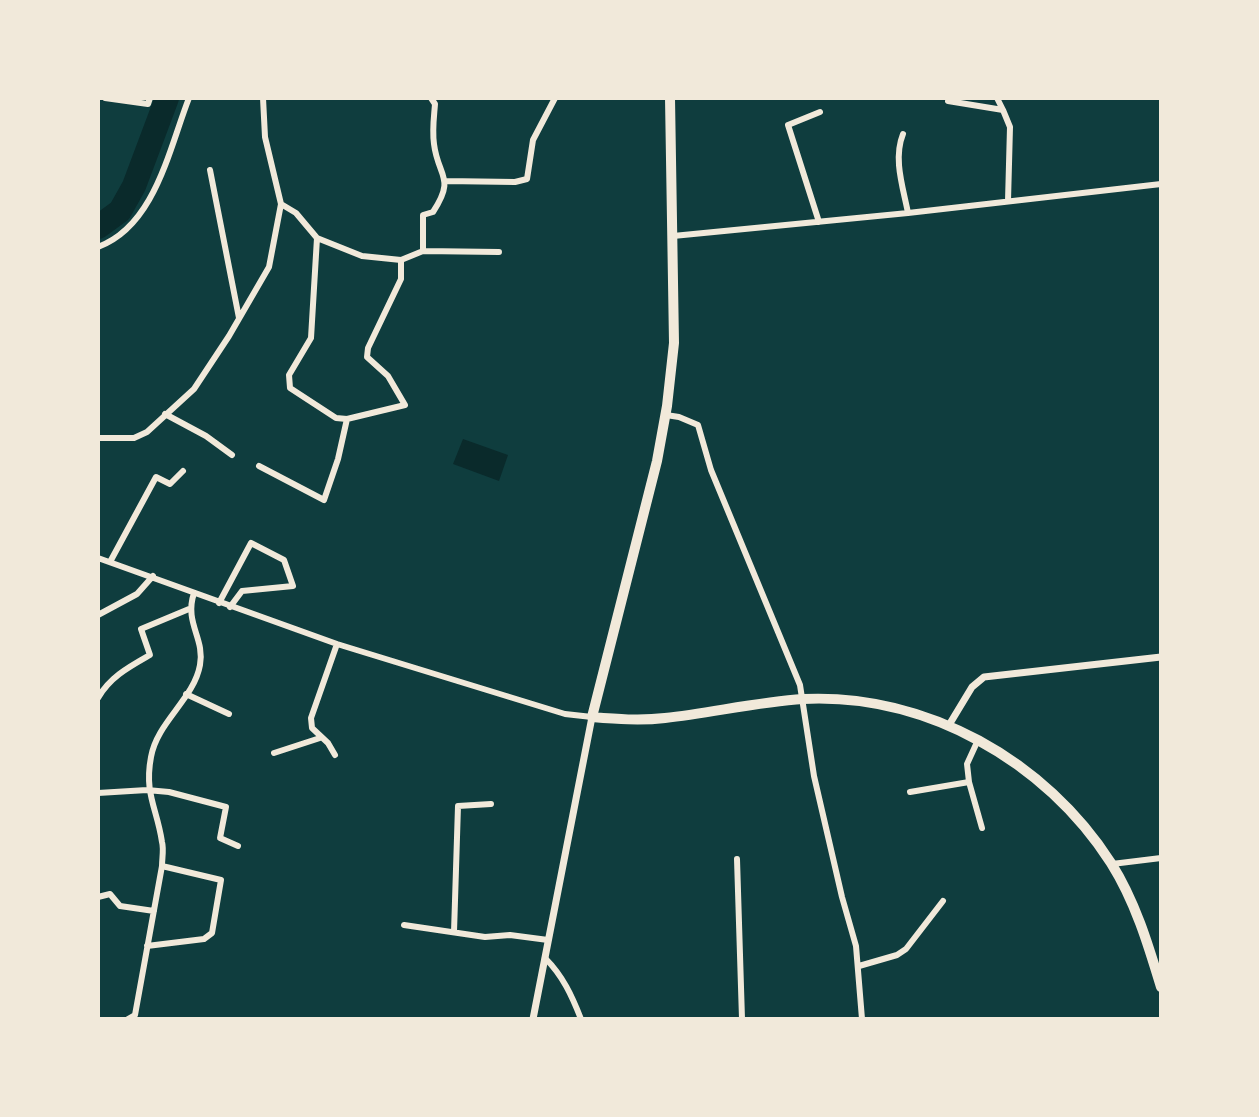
<!DOCTYPE html>
<html>
<head>
<meta charset="utf-8">
<style>
	body { margin:0 }
	#map { position:relative; width:1259px; height:1117px; overflow:hidden; background:#0f3d3e; font-family:"Work Sans",sans-serif }
	canvas { display:block }
	.frame { position:absolute; inset:0; border:100px solid #f1e9da; pointer-events:none }
</style>
</head>
<body>
<div id="map">
<canvas width="1259" height="1117"></canvas>
<div class="frame"></div>
</div>
<script>
const ctx = document.querySelector('canvas').getContext('2d');
ctx.lineJoin = 'round';
function fillPath(path, color) { ctx.fillStyle = color; ctx.fill(path, 'evenodd'); }
function strokePath(path, color, width, dash) { ctx.strokeStyle = color; ctx.lineWidth = width; ctx.lineCap = dash ? 'butt' : 'round'; ctx.setLineDash(dash || []); ctx.stroke(path); }
const water = new Path2D(`
	M463,439L508,455L499,481L453,464Z`);
const river = new Path2D(`
	M98,227L120,211L134,186L167,98`);
const minor = new Path2D(`
	M105,98L148,104L150,98
	M997,98L1003,110
	M948,101L1003,110L1010,127L1008,201
	M903,134C893,159 903,187 908,213
	M210,170L239,318
	M445,181L515,182L527,179L533,140L555,98
	M281,204L296,213L317,238L362,256L401,260L423,251L499,252
	M819,222L788,125L820,112
	M673,236L908,213L1161,184
	M317,238L311,338L289,375L290,388L336,418L347,419L405,405L388,376L367,357L368,348L401,279V260
	M98,247C155,226 169,149 189,98
	M423,251V215L433,212C456,177 438,177 434,144C432,130 434,117 435,104L431,98
	M165,414L206,436L232,455
	M666,415L679,417L698,425L711,470L800,685L814,776L842,897L856,946L862,1019
	M98,438H134L147,432L194,389L229,336L269,267L281,204L265,137L263,98
	M259,466L324,500L338,459L347,419
	M98,558L337,644L565,714L592,717
	M110,562L156,477L170,484L183,471
	M219,603L251,543L284,560L293,586L242,591L230,607
	M98,615L137,594L153,576
	M186,694L229,714
	M98,698C110,677 129,667 150,655L141,629L189,609
	M978,740L967,764L969,782L982,828
	M274,753L320,738
	M335,755L328,743L312,728L311,718L337,644
	M910,792L969,782
	M98,793L147,790L169,792L226,807L220,838L238,846
	M737,859L742,1019
	M1112,864L1161,858
	M98,897L110,894L120,906L154,911
	M404,925L485,937L510,935L548,940
	M454,932L458,806L491,804
	M147,946L204,939L212,933L221,880L162,866
	M545,958C563,976 572,996 581,1019
	M859,966L897,955L906,949L943,901
	M128,1019L135,1015L162,866C162,858 164,849 162,842C157,808 144,794 151,757C157,722 194,699 200,665C205,638 184,623 194,593`);
const tertiary = new Path2D(`
	M949,725L972,687L984,677L1161,657
	M533,1019L592,717`);
const trunk = new Path2D(`
	M670,98L674,343L667,406L657,461L592,717C616,719 640,721 665,718C711,713 757,702 803,699C926,693 1046,761 1111,863C1135,901 1148,944 1161,987`);
fillPath(water, '#0a2a2b');
strokePath(river, '#0a2a2b', 24);
strokePath(minor, '#f1e9da', 6);
strokePath(tertiary, '#f1e9da', 7);
strokePath(trunk, '#f1e9da', 10);
</script>
</body>
</html>
